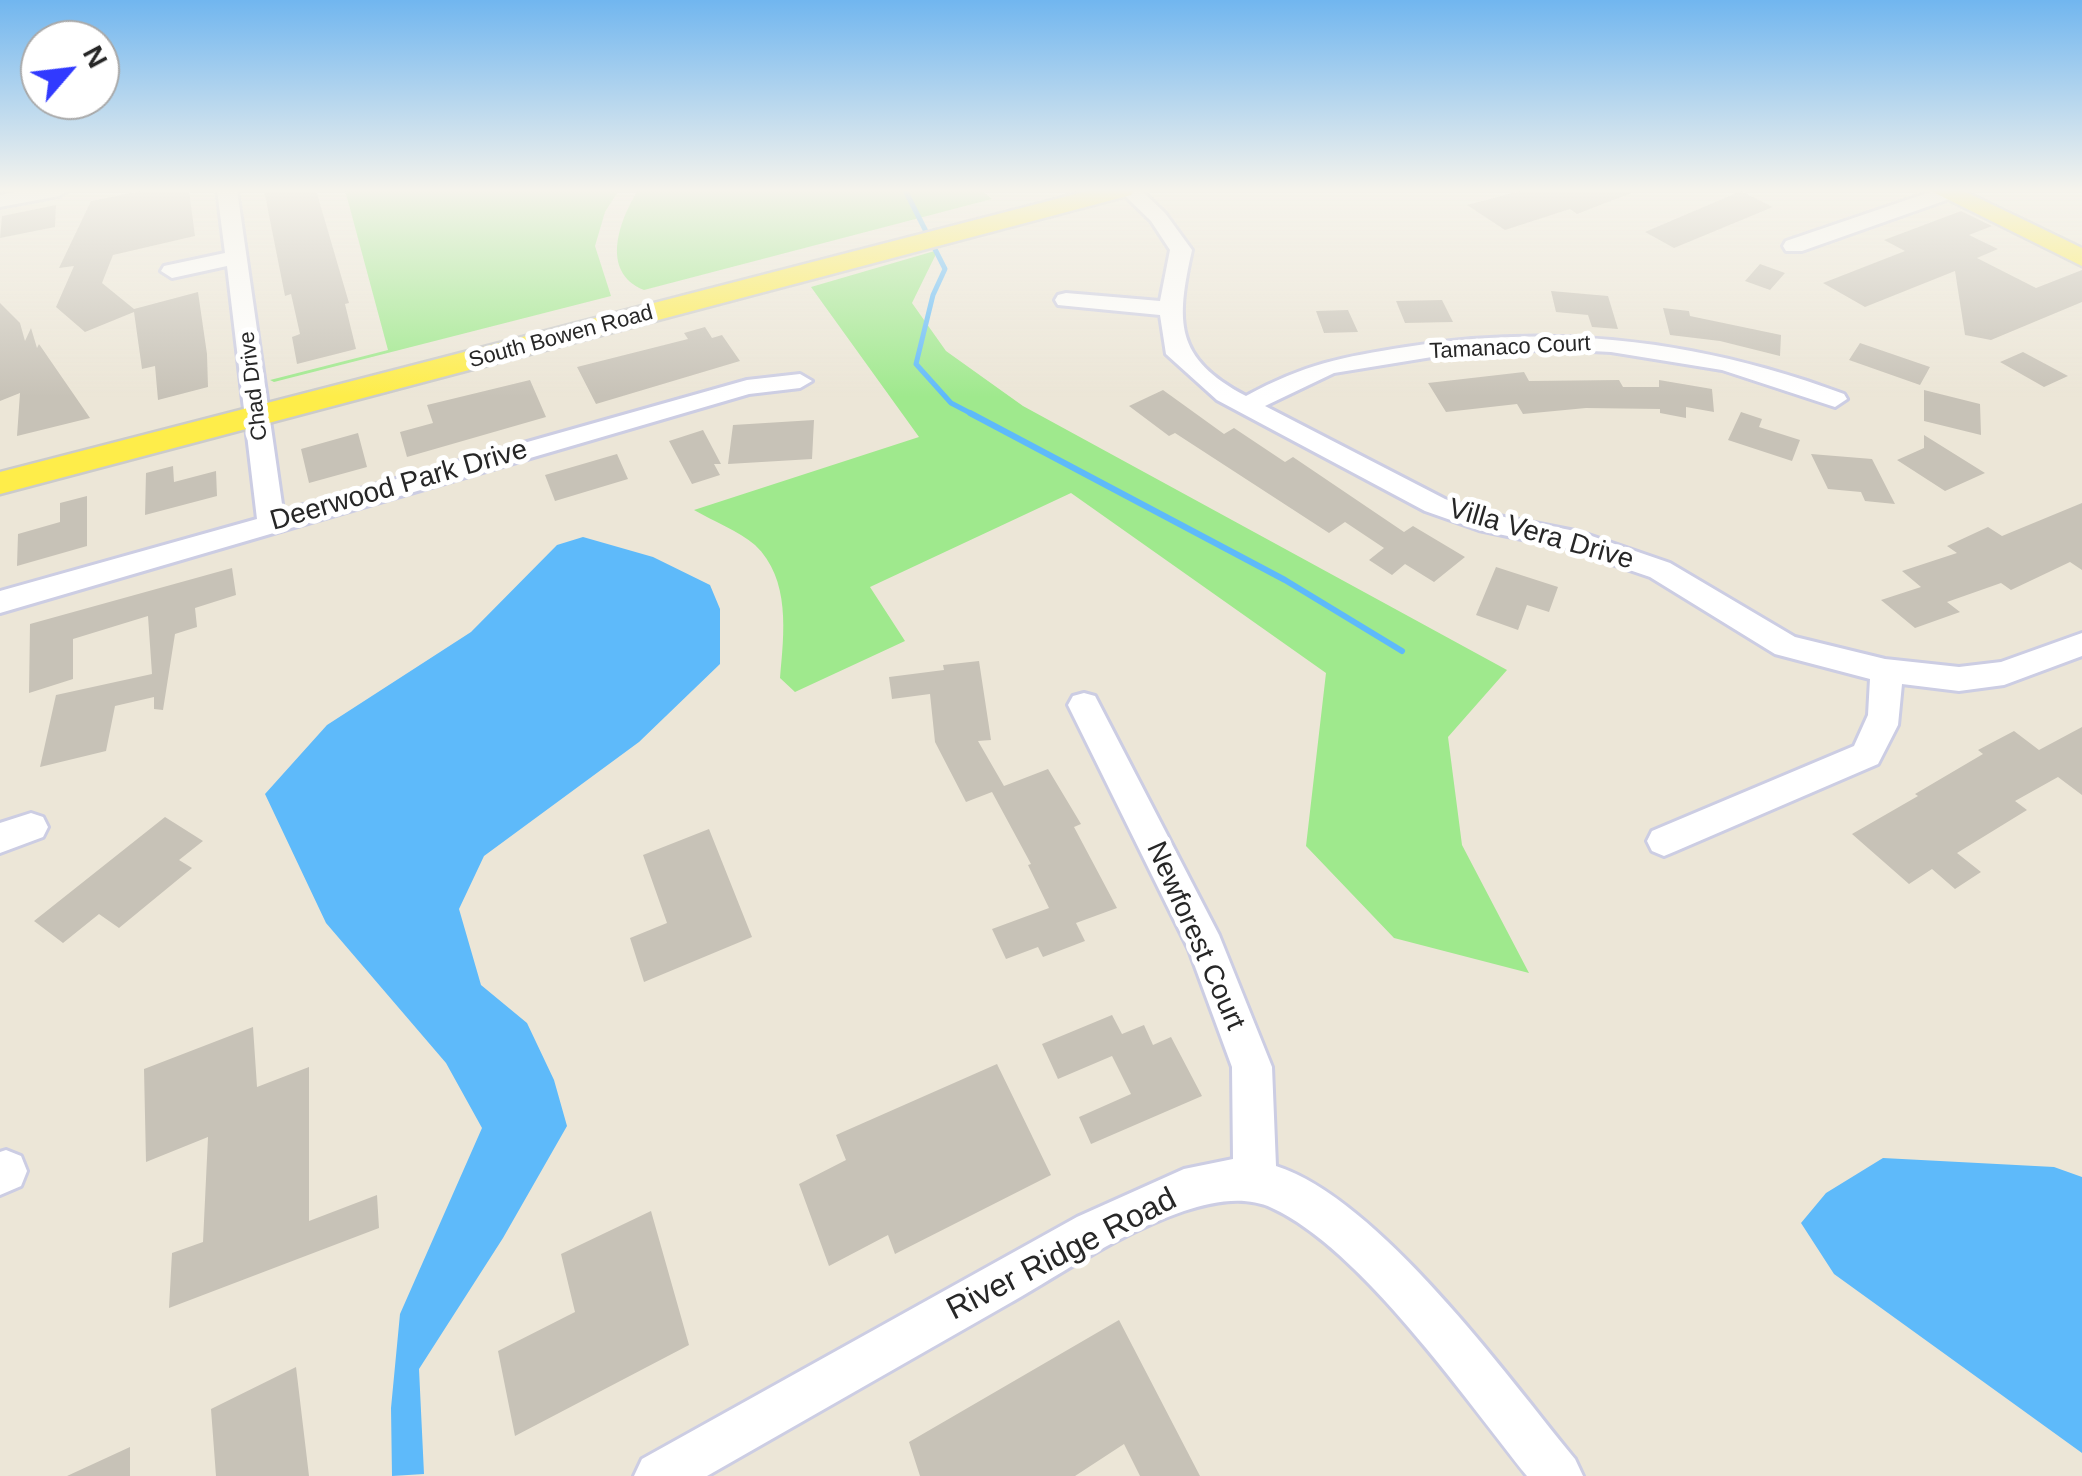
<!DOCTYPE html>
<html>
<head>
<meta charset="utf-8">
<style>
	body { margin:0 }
	#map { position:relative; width:2082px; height:1476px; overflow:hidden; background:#ece6d7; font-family:Helvetica,sans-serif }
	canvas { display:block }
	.north { position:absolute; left:20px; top:20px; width:100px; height:100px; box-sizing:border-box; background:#fff; border:2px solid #a9a9a9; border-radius:50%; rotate:62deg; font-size:28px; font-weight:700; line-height:40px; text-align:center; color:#272727 }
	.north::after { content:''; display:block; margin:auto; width:35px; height:45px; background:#313aff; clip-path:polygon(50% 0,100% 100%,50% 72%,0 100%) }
</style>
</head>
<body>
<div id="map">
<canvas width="2082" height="1476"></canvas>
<div class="north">N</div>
</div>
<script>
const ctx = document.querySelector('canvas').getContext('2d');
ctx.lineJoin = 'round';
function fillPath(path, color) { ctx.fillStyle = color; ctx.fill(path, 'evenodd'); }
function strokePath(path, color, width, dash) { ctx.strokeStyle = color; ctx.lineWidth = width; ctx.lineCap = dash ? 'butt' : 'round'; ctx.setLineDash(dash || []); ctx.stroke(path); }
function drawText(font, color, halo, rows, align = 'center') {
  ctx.font = font + ' Helvetica,sans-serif'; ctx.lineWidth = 10; ctx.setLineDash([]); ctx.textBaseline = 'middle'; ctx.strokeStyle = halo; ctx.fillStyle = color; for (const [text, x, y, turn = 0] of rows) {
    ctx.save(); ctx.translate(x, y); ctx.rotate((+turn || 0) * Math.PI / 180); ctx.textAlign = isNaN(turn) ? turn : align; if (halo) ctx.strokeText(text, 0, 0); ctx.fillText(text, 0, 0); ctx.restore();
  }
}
const green = new Path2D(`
	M345,190H619L605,212L595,246L611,296L274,382L270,380L388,350Z
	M638,190H981L992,199L644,290C599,272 620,219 638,190Z
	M938,250L912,303L946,351L1023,406L1507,670L1448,737L1462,845L1529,973L1394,938L1306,846L1326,673L1071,493L870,587L905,641L795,692L780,678C784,634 791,579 755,545C739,531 713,521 694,510L919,437L811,287Z`);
const water = new Path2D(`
	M583,537L653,557L710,585L720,609V664L639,742L484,856L459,909L481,985L527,1023L554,1080L567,1126L503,1238L419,1369L424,1474L392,1476L391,1408L400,1314L482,1128L446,1063L326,923L265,794L327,725L471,632L557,545Z
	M1883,1158L2054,1167L2082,1177V1453L1834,1274L1801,1223L1826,1193Z`);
const streamFar1 = new Path2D(`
	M905,190L945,269L933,295L916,364L951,403L974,415`);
const stream = new Path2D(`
	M970,413L1285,580L1402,651`);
const building = new Path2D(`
	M146,190H189L195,236L113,255L102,283L134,309L198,292L207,354L208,387L158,400L155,366L142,369L134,312L85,332L56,307L74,266L59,268L91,201Z
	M264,190H316L349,303L345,304L356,349L297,364L292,337L300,334L291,294L285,296Z
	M1524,190H1634V192L1577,214L1570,209L1505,230L1467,205Z
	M1741,191L1773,207L1674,248L1645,232Z
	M56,205L55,227L0,238L2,216Z
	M1961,211L1992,226L1969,235L1998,249L1977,258L2036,288L2082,270V302L1991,340L1965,335L1955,271L1865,307L1823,283L1905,251L1884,240Z
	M1760,264L1785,273L1770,290L1745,281Z
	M1551,291L1608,296L1618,329L1592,327L1588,315L1556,312Z
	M1442,300L1453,322L1405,323L1396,301Z
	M0,303L20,323L25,341L31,328L37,348L39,344L90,418L17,436L20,393L0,401Z
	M1663,308L1689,311L1690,316L1781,335L1780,356L1720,341L1670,335Z
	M1348,310L1358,332L1324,333L1316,311Z
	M705,327L712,338L722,335L740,361L596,404L577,367L688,339L684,333Z
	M1860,343L1930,367L1920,385L1849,360Z
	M2023,352L2068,376L2044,387L2000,362Z
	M1524,372L1529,381L1619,380L1623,387H1659V380L1712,389L1714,412L1686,407V418L1660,413V409L1586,408L1523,414L1517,404L1446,412L1428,383Z
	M530,380L546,417L407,457L400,432L433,423L427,405Z
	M1163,390L1224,434L1234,428L1285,462L1293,457L1404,532L1413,526L1465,557L1434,582L1405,564L1392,575L1369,560L1384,548L1345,522L1329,533L1175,433L1169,436L1129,406Z
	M1924,390L1980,404L1981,435L1924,421Z
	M1741,412L1762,419L1759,427L1800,440L1792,461L1728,440Z
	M814,420L812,459L728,464L733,425Z
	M703,430L721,464H714L720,475L692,484L669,441Z
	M358,433L367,467L309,483L301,449Z
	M1924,435L1985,473L1945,491L1897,460L1924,448Z
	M617,454L628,479L555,501L545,475Z
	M1811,454L1872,459L1895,504L1865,501L1861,492L1828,489Z
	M173,466L174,482L216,471L217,496L145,515L146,473Z
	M87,496V546L17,566L18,534L60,522V503Z
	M2082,503V570L2070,562L2011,590L2001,583L1947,602L1960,612L1915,628L1881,600L1921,587L1902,571L1957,553L1947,546L1988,527L2002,536Z
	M1496,567L1558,587L1549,612L1527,605L1518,630L1476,615Z
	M232,568L236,595L195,608L197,627L175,634L163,710L154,709V697L115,706L106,751L40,767L56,695L152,674L148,616L73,639V679L29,693L30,624Z
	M979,661L991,740L978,741L1004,786L1048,769L1081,824L1074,827L1117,908L1076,923L1085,941L1043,957L1038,947L1006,959L992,929L1049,908L1028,865L1031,864L992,792L966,802L935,742L930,694L892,699L889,677L944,670L943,665Z
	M2082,727V795L2058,777L2015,801L2027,810L1957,853L1981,872L1955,889L1932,869L1909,884L1852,834L1918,796L1915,794L1983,754L1978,750L2014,731L2039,750Z
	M165,817L203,841L179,860L192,868L119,928L99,914L63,943L34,921Z
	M709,829L752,937L644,982L630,938L667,923L643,855Z
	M1112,1015L1122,1034L1144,1025L1153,1045L1171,1037L1202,1096L1091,1144L1079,1117L1131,1094L1112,1056L1058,1079L1042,1044Z
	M253,1027L257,1087L309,1067V1221L377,1195L379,1228L169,1308L172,1253L203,1242L208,1137L146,1162L144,1069Z
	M997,1064L1051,1175L895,1254L888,1235L829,1266L799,1184L846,1160L836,1135Z
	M651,1211L689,1345L515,1436L498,1351L575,1312L561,1254Z
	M1119,1320L1200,1476H1140L1124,1444L1075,1476H920L909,1442Z
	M296,1367L309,1476H216L211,1409Z
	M130,1447V1476H67Z`);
const minor = new Path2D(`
	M24,190H69L59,196L0,207V195Z
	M217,190H237L283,511L747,380L800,374L812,381L800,388L749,394L0,613V591L257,519L227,266L172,278L161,271L164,266L225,253Z
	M1119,190H1141L1165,213L1192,250C1176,322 1174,358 1246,396C1305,364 1342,357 1406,347C1557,323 1702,341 1844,394L1847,399L1835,407L1722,370L1611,352L1553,349L1438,356L1334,373L1265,406L1445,499L1484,513L1580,532L1670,563L1795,637L1885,659L1959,667L2001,662L2082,633V656L2004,685L1959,691L1902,684L1898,725L1878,764L1676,851L1664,856L1652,851L1647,841L1652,831L1854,746L1868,715L1870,679L1775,654L1650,577L1565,548L1479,530L1425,511L1217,400L1166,354L1160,315L1058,305L1055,300L1058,295L1066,293L1160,301L1170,250L1151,221Z
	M1936,190L1958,193L1955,197L1802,251H1786L1783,246L1786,241Z
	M1084,693L1095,696L1219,935L1272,1067L1276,1166C1379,1199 1506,1375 1575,1459L1583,1476H1527C1466,1400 1360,1248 1272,1208C1244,1195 1212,1202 1184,1211C1122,1232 1066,1271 1010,1303C909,1361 808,1418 707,1476H634L642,1459L1077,1217L1184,1169L1233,1159L1232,1067L1189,950L1068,705L1073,696Z
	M31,813L43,817L48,827L43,837L0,853V823Z
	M6,1150L21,1156L27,1171L21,1186L0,1195V1152Z`);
const major = new Path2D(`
	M1091,190H1134L1131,195L0,494V472Z
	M1929,190H1962L2082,248V266Z`);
const farStreetnames = [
	["South Bowen Road",561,337,-15],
	["Tamanaco Court",1510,348,-3],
	["Chad Drive",254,386,-97]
];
const streetNames = [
	["Deerwood Park Drive",399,486,-16],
	["Villa Vera Drive",1541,535,16],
	["Newforest Court",1195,936,66]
];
const nearStreetnames = [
	["River Ridge Road",1062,1255,-27]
];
fillPath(green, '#9fe98d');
fillPath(water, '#5ebafa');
strokePath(streamFar1, '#5ebafa', 5);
strokePath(stream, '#5ebafa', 6);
fillPath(building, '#c7c2b7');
strokePath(minor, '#cccde3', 6);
strokePath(major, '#cbcbcb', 5);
fillPath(minor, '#fff');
fillPath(major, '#feed4a');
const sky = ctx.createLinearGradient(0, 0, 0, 397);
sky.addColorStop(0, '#71b6ef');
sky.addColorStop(0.48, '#f6f4ed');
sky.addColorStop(1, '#f6f4ed00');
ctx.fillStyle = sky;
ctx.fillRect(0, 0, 2082, 397);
drawText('22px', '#272727', '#fff', farStreetnames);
drawText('28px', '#272727', '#fff', streetNames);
drawText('32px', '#272727', '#fff', nearStreetnames);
</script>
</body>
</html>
